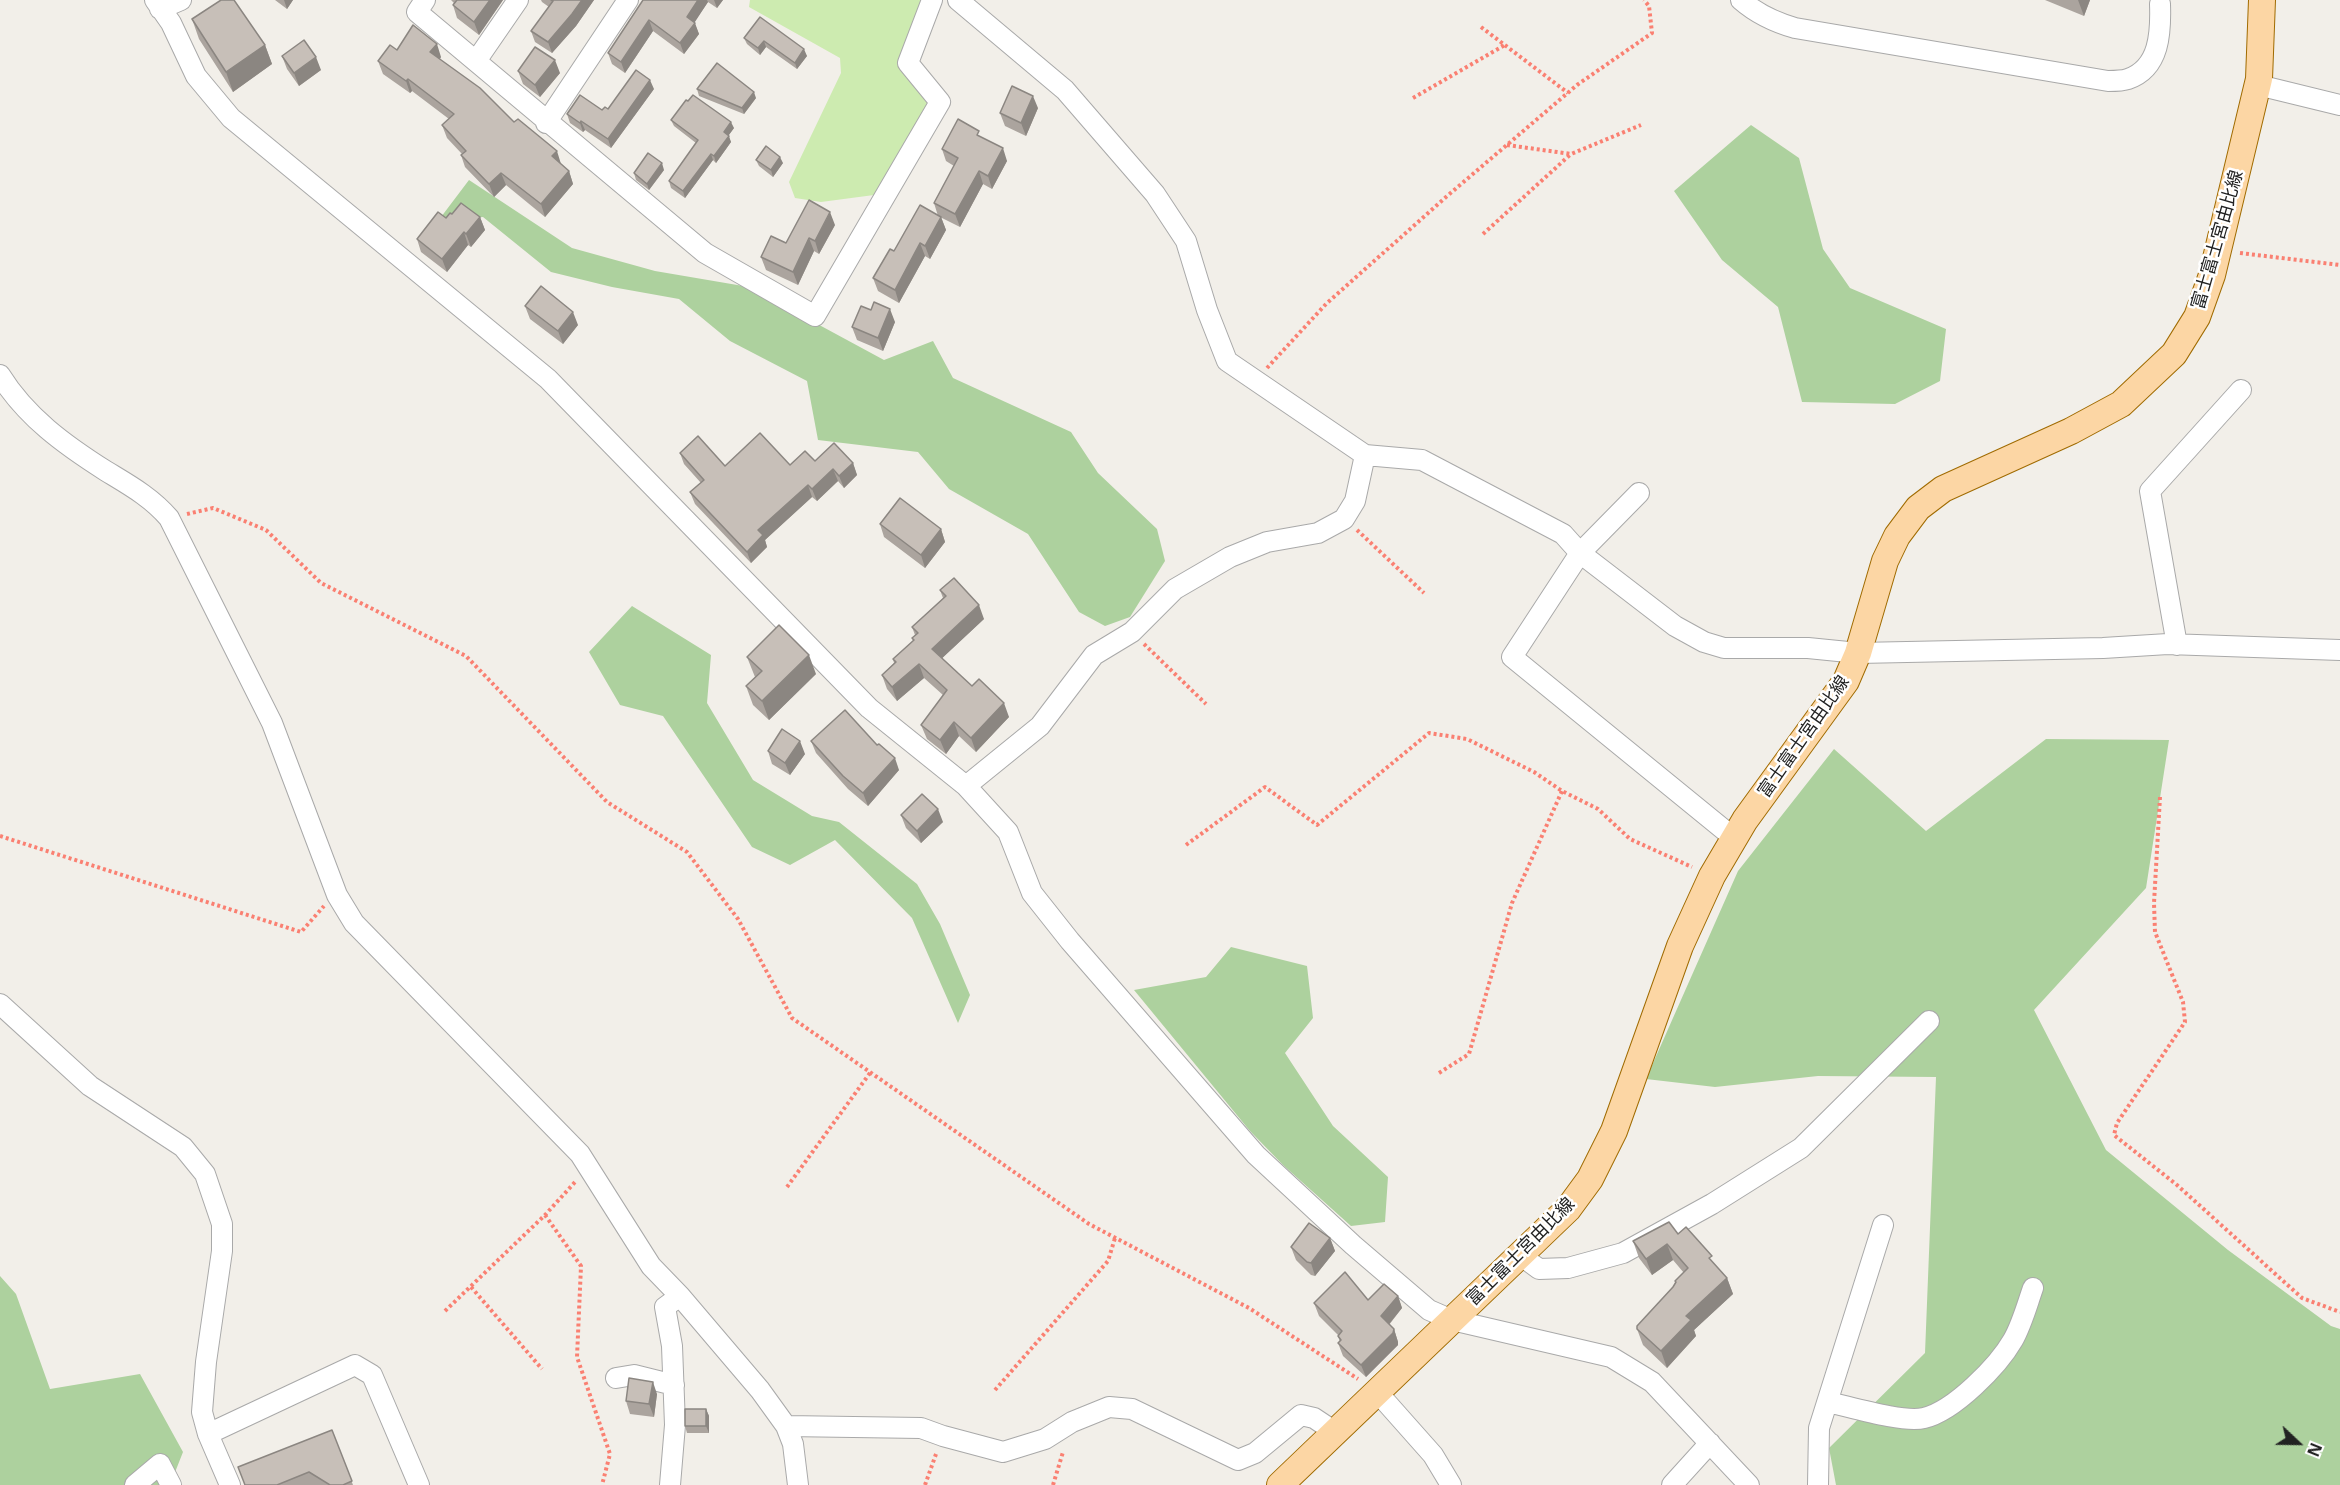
<!DOCTYPE html>
<html>
<head>
<meta charset="utf-8">
<style>
	body { margin:0 }
	#map { position:relative; width:2340px; height:1485px; overflow:hidden; background:#f2efe9; font-family:"Noto Sans",sans-serif }
	canvas { display:block }
	.north { position:absolute; left:2268px; top:1413px; width:60px; height:60px; -webkit-text-stroke:4px #fff; paint-order:stroke; rotate:112deg; font-size:16px; font-weight:700; line-height:24px; text-align:center; color:#222 }
	.north::after { content:''; display:block; margin:auto; width:21px; height:27px; background:#222; clip-path:polygon(50% 0,100% 100%,50% 72%,0 100%) }
</style>
</head>
<body>
<div id="map">
<canvas width="2340" height="1485"></canvas>
<div class="north">N</div>
</div>
<script>
const ctx = document.querySelector('canvas').getContext('2d');
ctx.lineJoin = 'round';
function fillPath(path, color) { ctx.fillStyle = color; ctx.fill(path, 'evenodd'); }
function strokePath(path, color, width, dash) { ctx.strokeStyle = color; ctx.lineWidth = width; ctx.lineCap = dash ? 'butt' : 'round'; ctx.setLineDash(dash || []); ctx.stroke(path); }
function drawText(font, color, halo, rows, align = 'center') {
  ctx.font = font + ' "Noto Sans","Noto Sans JP",sans-serif'; ctx.lineWidth = 5; ctx.setLineDash([]); ctx.textBaseline = 'middle'; ctx.strokeStyle = halo; ctx.fillStyle = color; for (const [text, x, y, turn = 0] of rows) {
    ctx.save(); ctx.translate(x, y); ctx.rotate((+turn || 0) * Math.PI / 180); ctx.textAlign = isNaN(turn) ? turn : align; if (halo) ctx.strokeText(text, 0, 0); ctx.fillText(text, 0, 0); ctx.restore();
  }
}
const grass = new Path2D(`
	M750,0H927L909,68L940,102L874,195L821,202L795,198L789,182L841,73L840,58L749,7Z`);
const forest = new Path2D(`
	M1751,125L1799,158L1823,249L1850,288L1946,329L1940,381L1895,404L1802,402L1778,307L1722,260L1674,191Z
	M469,180L572,248L655,271L749,287L884,360L933,341L953,378L1071,432L1098,473L1157,529L1165,561L1130,617L1105,626L1079,612L1028,534L949,489L918,452L818,440L807,381L730,341L679,299L612,287L551,272L483,217L438,221Z
	M632,606L711,655L707,703L753,780L812,816L839,822L917,884L940,924L970,995L958,1023L912,918L835,840L790,865L752,847L663,716L620,705L589,652Z
	M2046,739L2169,740L2146,888L2034,1010L2106,1150L2228,1250L2331,1326L2340,1329V1485H1836L1829,1448L1925,1353L1936,1077L1818,1076L1715,1087L1646,1079L1738,871L1834,749L1926,831Z
	M1231,947L1307,966L1313,1018L1285,1053L1333,1126L1388,1177L1385,1222L1351,1226L1283,1165L1250,1131L1134,990L1206,977Z
	M0,1276L16,1294L50,1389L140,1374L183,1452L170,1485H0Z`);
const path = new Path2D(`
	M1481,27L1568,93
	M1413,98L1505,45
	M1507,145L1571,154L1641,125
	M1483,234L1571,154
	M2240,253L2340,265
	M1267,368L1326,304L1446,197L1577,85L1652,33L1649,6L1644,0
	M187,514L213,508L266,530L321,583L466,656L607,802L687,852L738,919L792,1018L1089,1224L1249,1308L1358,1379
	M1357,530L1424,593
	M1144,644L1206,704
	M2160,797L2154,903L2155,932L2183,1002L2185,1022L2117,1123L2114,1135L2177,1185L2302,1298L2340,1312
	M0,836L301,932L324,906
	M1186,845L1265,787L1317,825L1429,733L1467,739L1534,772L1562,791L1598,809L1630,839L1692,867
	M1439,1073L1469,1054L1512,903L1562,791
	M787,1187L870,1073
	M545,1215L581,1266L577,1357L610,1454L602,1485
	M471,1287L542,1369
	M445,1311L545,1215L576,1181
	M995,1390L1108,1261L1115,1238
	M925,1485L936,1454
	M1053,1485L1063,1452`);
const minor = new Path2D(`
	M155,0L171,23L196,76L231,118L548,379L869,708L966,786L1008,832L1032,893L1070,941L1256,1155L1353,1245L1429,1310L1452,1320L1611,1357L1652,1382L1749,1485
	M425,0L417,12L705,253L815,316L940,102L908,63L932,0
	M958,0L1065,90L1155,194L1186,241L1207,310L1227,361L1365,455L1422,460L1563,534L1580,553L1675,626L1704,642L1724,648H1808L1858,653L2103,648L2168,644L2340,650
	M1741,0C1757,14 1774,22 1795,28L2108,81C2114,81 2122,81 2128,79C2160,68 2161,32 2160,4
	M160,9L181,0
	M476,61L518,0
	M2258,85L2340,105
	M546,123L628,0
	M0,375C26,417 65,445 106,471C129,485 151,497 169,518L272,723L337,895L354,923L580,1154L651,1266L680,1296L760,1390L786,1426L793,1444L798,1485
	M1639,493L1580,553L1512,657L1734,838
	M2177,645L2150,491L2241,390
	M966,786L1040,726L1094,655L1132,632L1175,589L1230,557L1267,542L1318,533L1344,519L1355,501L1365,455
	M0,1004L90,1086L183,1147L205,1174L222,1224V1251L206,1362L202,1412L208,1434L230,1485
	M1520,1255L1539,1269L1568,1268L1623,1253L1712,1204L1801,1148L1929,1021
	M616,1378L634,1375L674,1385
	M1378,1393L1433,1455L1451,1485
	M1828,1402C1851,1407 1903,1423 1924,1418C1954,1411 1998,1366 2013,1340C2022,1324 2027,1305 2033,1288
	M786,1426L921,1428L943,1436L1003,1452L1045,1439L1072,1422L1109,1407L1132,1409L1238,1460L1255,1453L1301,1415L1314,1418L1335,1432
	M208,1434L355,1365L372,1375L419,1485
	M135,1485L160,1464L171,1485
	M670,1485L675,1425L672,1346L665,1307L680,1296
	M1672,1485L1710,1443
	M1818,1485L1819,1428L1883,1225`);
const major = new Path2D(`
	M1280,1485L1568,1209L1590,1179L1614,1131L1680,946L1712,876L1745,820L1846,681L1858,653L1885,561L1897,536L1918,508L1943,489L2071,431L2121,404L2174,354L2197,317L2212,275L2259,79L2262,0`);
const wall = new Path2D(`
	M275,0H293L287,9Z
	M451,0H503L479,35L457,18L453,5L454,3Z
	M541,0H594L576,26L552,53L535,42L531,31L549,7L542,2Z
	M643,0H723L717,8L708,2L694,22L699,34L684,54L653,31L625,73L612,64L608,53Z
	M2045,0H2090L2084,16Z
	M760,17L807,56L797,69L766,47L760,55L747,44L744,38Z
	M192,19L265,45L272,64L233,92L199,39Z
	M397,50L441,57L440,59L514,122L561,164L569,171L573,184L545,217L506,185L494,197L465,167L461,155L462,154L447,138L442,125L449,119L412,91L410,93L383,74L378,61Z
	M282,56L321,70L299,86L287,69Z
	M518,71L560,73L540,97L523,84Z
	M654,89L611,148L585,130L583,132L570,123L567,114L608,109Z
	M697,89L756,98L744,114L699,96Z
	M1038,108L1026,136L1005,126L1000,113Z
	M671,120L734,128L728,136L731,142L716,163L713,160L685,198L671,188L669,181L696,143L674,126Z
	M981,137L1007,161L992,189L983,184L960,227L938,216L934,203L954,166L946,161L942,149Z
	M756,160L783,163L773,177L759,166Z
	M664,170L649,190L636,180L634,173Z
	M452,214L480,217L485,230L471,247L468,245L447,272L421,252L417,239Z
	M941,217L946,230L930,259L925,256L899,303L878,291L873,278Z
	M835,225L819,254L814,251L798,285L766,270L761,257L786,243Z
	M525,306L578,325L563,344L530,319Z
	M871,310L895,322L883,351L857,340L852,327Z
	M680,453L725,466L790,465L815,461L853,463L857,475L844,488L838,481L817,501L812,497L765,540L767,547L751,563L695,504L690,492L701,483L684,464Z
	M880,524L941,529L945,542L925,568L884,537Z
	M940,590L984,619L942,658L972,686L1009,717L976,752L959,736L946,754L927,739L921,725L943,695L924,678L897,701L887,689L882,675L894,663L893,659L913,641L912,638L915,635L912,627L943,598Z
	M747,657L816,674L769,720L753,705L746,686L755,677Z
	M811,741L899,770L868,806L848,789L816,753Z
	M768,751L805,754L790,775L772,764Z
	M901,815L943,822L921,843L906,828Z
	M1678,1234L1714,1264L1727,1278L1733,1294L1694,1330L1696,1336L1667,1368L1643,1345L1637,1329L1676,1283L1675,1281L1684,1273L1673,1260L1652,1275L1639,1258L1633,1241Z
	M1330,1238L1335,1251L1315,1276L1311,1275L1296,1260L1291,1247Z
	M1398,1296L1402,1308L1389,1325L1394,1329L1398,1342V1345L1366,1377L1343,1356L1338,1343L1340,1342L1338,1336H1339L1319,1316L1314,1303L1368,1300Z
	M657,1394L654,1417L630,1414L626,1401Z
	M706,1409L709,1416V1433H687L685,1426Z
	M332,1430L353,1485H245Z`);
const shadedWall = new Path2D(`
	M284,0H293L287,9Z
	M490,0H503L479,35L474,22Z
	M582,0H594L576,26L552,53L548,42Z
	M698,0H707L708,2L691,28L687,17Z
	M714,0H723L717,8Z
	M2078,0H2090L2084,16Z
	M649,20L653,31L625,73L621,62Z
	M695,23L699,34L684,54L680,43Z
	M764,41L766,47L760,55L758,48Z
	M437,44L441,57L435,65L430,52Z
	M265,45L272,64L233,92L226,72Z
	M804,49L807,56L797,69L795,63Z
	M316,57L321,70L299,86L294,73Z
	M555,60L560,73L540,97L535,85Z
	M408,79L412,91L410,93L406,81Z
	M650,80L654,89L611,148L608,139Z
	M754,92L756,98L744,114L742,108Z
	M1033,96L1038,108L1026,136L1021,123Z
	M581,121L585,130L583,132L580,123Z
	M731,122L734,128L726,139L724,132Z
	M729,136L731,142L716,163L714,156Z
	M1003,148L1007,161L992,189L988,176Z
	M557,151L561,164L556,169L552,156Z
	M711,154L713,160L685,198L683,191Z
	M780,157L783,163L773,177L771,170Z
	M662,163L664,170L649,190L647,184Z
	M569,171L573,184L545,217L541,204Z
	M979,171L983,184L960,227L955,214Z
	M501,173L506,185L494,197L489,184Z
	M830,212L835,225L819,254L815,241Z
	M480,217L485,230L471,247L466,234Z
	M941,217L946,230L930,259L925,246Z
	M464,232L468,245L447,272L442,259Z
	M809,238L814,251L798,285L793,272Z
	M920,243L925,256L899,303L895,290Z
	M890,309L895,322L883,351L878,338Z
	M573,312L578,325L563,344L558,331Z
	M853,463L857,475L844,488L839,476Z
	M833,469L838,481L817,501L812,489Z
	M808,485L812,497L765,540L767,547L751,563L747,552L758,530Z
	M941,529L945,542L925,568L921,555Z
	M979,605L984,619L937,663L932,649Z
	M809,655L816,674L769,720L762,701Z
	M919,664L924,678L897,701L892,687Z
	M1004,703L1009,717L976,752L971,738Z
	M954,722L959,736L946,754L940,740Z
	M800,741L805,754L790,775L785,763Z
	M895,758L899,770L868,806L863,793Z
	M938,809L943,822L921,843L917,831Z
	M1330,1238L1335,1251L1315,1276L1311,1263Z
	M1667,1244L1673,1260L1652,1275L1646,1259Z
	M1727,1278L1733,1294L1694,1330L1696,1336L1667,1368L1661,1351L1686,1316Z
	M1398,1296L1402,1308L1385,1329L1381,1316Z
	M1394,1329L1398,1342V1345L1366,1377L1361,1365Z
	M653,1382L657,1394L654,1417L649,1404Z
	M706,1409L709,1416V1433L706,1426Z`);
const building = new Path2D(`
	M221,0H234L265,45L226,72L192,19Z
	M457,0H490L474,22L453,5Z
	M551,0H582L572,14L548,42L531,31L553,1Z
	M643,0H698L687,17L695,23L680,43L649,20L621,62L608,53Z
	M760,17L804,49L795,63L764,41L758,48L744,38Z
	M413,25L437,44L430,52L480,88L514,122L518,119L557,151L552,156L569,171L541,204L501,173L489,184L461,155L466,151L442,125L454,114L408,79L406,81L378,61L390,45L397,50Z
	M304,40L316,57L294,73L282,56Z
	M535,47L555,60L535,85L518,71Z
	M717,63L754,92L742,108L697,89Z
	M636,70L650,80L608,139L581,121L580,123L567,114L580,95L602,110L605,107L608,109Z
	M1012,86L1033,96L1021,123L1000,113Z
	M693,95L731,122L724,132L729,136L714,156L711,154L683,191L669,181L698,140L671,120L686,100L688,101Z
	M958,119L979,131L977,135L1003,148L988,176L979,171L955,214L934,203L958,158L942,149Z
	M766,146L780,157L771,170L756,160Z
	M648,153L662,163L647,184L634,173Z
	M809,200L830,212L815,241L809,238L793,272L761,257L771,236L786,243Z
	M461,203L480,217L466,234L464,232L442,259L417,239L438,212L446,218L450,213L452,214Z
	M920,205L941,217L925,246L920,243L895,290L873,278L890,249L894,251Z
	M541,286L573,312L558,331L525,306Z
	M874,302L890,309L878,338L852,327L861,306L871,310Z
	M760,433L790,465L805,451L815,461L834,443L853,463L839,476L833,469L812,489L808,485L758,530L763,535L747,552L690,492L704,480L680,453L698,436L725,466Z
	M900,498L941,529L921,555L880,524Z
	M954,578L979,605L932,649L972,686L979,679L1004,703L971,738L954,722L940,740L921,725L947,690L919,664L892,687L882,675L896,662L893,659L914,640L912,638L918,633L912,627L946,596L940,590Z
	M779,625L809,655L762,701L746,686L762,671L747,657Z
	M845,710L877,745L879,744L895,758L863,793L843,776L811,741Z
	M782,729L800,741L785,763L768,751Z
	M922,794L938,809L917,831L901,815Z
	M1669,1222L1678,1234L1686,1227L1712,1256L1709,1258L1727,1278L1686,1316L1691,1320L1661,1351L1637,1329V1326L1673,1287L1676,1282L1675,1281L1688,1268L1667,1244L1646,1259L1633,1241Z
	M1309,1223L1330,1238L1311,1263L1307,1262L1291,1247Z
	M1345,1272L1368,1300L1384,1284L1398,1296L1381,1316L1394,1329L1393,1333L1361,1365L1338,1343L1341,1340L1338,1336L1342,1331L1314,1303Z
	M629,1378L653,1382L649,1404L626,1401Z
	M685,1409H706V1426H685Z
	M332,1430L352,1481L343,1485H330L309,1472L277,1485H245L238,1467Z`);
const streetNames = [
	["富士富士宮由比線",2218,240,-74],
	["富士富士宮由比線",1804,737,-55],
	["富士富士宮由比線",1521,1252,-45]
];
fillPath(grass, '#cdebb0');
fillPath(forest, '#add19e');
strokePath(minor, '#a9a9a9', 22);
strokePath(major, '#a06b00', 28);
strokePath(path, '#fa8072', 4, [3, 3]);
strokePath(minor, '#fff', 20);
strokePath(major, '#fcd6a4', 26);
fillPath(wall, '#aba49e');
fillPath(shadedWall, '#8b8681');
fillPath(building, '#c7bfb8');
strokePath(building, '#8b8681', 1.5);
drawText('18px', '#222', '#fff', streetNames);
</script>
</body>
</html>
